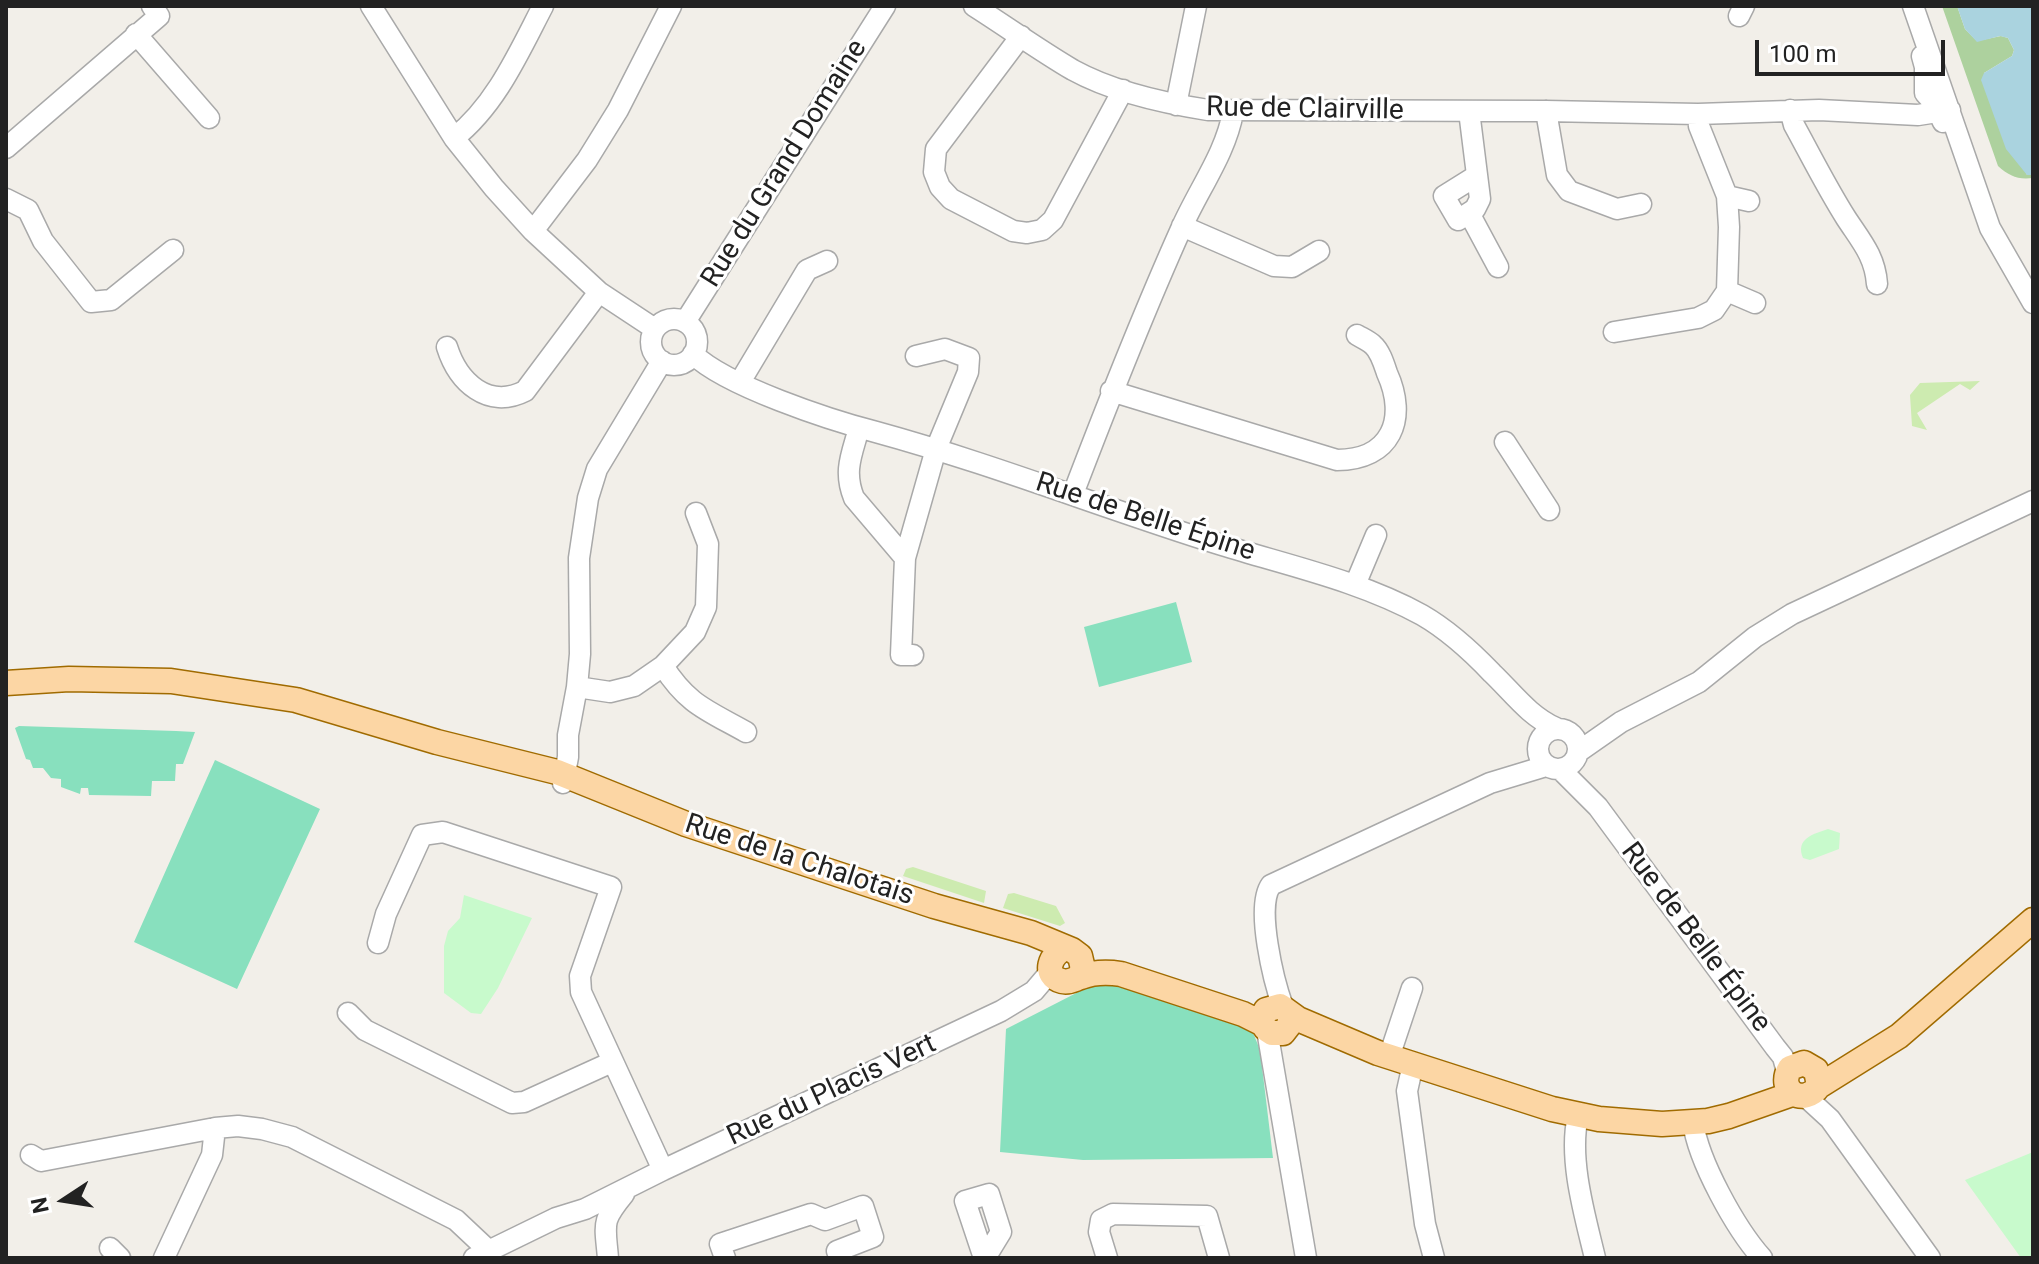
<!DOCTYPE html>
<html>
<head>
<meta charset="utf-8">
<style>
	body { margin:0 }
	#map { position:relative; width:2039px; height:1264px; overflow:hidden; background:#f2efe9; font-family:Roboto,sans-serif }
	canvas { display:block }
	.frame { position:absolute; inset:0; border:8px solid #222; pointer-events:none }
	.north { position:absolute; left:24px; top:1160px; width:80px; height:80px; -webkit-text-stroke:6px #fff; paint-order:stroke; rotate:258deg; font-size:22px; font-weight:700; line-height:32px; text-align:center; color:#222 }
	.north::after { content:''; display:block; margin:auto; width:28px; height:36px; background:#222; clip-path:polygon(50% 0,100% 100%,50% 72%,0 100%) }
	.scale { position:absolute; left:1755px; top:40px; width:190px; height:36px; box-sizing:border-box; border:4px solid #222; border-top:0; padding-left:10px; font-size:24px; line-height:28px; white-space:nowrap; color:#222; -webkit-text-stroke:6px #fff; paint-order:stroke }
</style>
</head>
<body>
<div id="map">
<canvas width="2039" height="1264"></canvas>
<div class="frame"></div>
<div class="north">N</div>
<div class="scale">100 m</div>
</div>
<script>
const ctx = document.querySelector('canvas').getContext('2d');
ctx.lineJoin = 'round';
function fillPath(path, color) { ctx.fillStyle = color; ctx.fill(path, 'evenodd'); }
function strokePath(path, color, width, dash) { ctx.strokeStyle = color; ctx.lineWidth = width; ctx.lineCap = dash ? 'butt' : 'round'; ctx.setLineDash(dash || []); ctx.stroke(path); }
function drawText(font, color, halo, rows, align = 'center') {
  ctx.font = font + ' Roboto,sans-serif'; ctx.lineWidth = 6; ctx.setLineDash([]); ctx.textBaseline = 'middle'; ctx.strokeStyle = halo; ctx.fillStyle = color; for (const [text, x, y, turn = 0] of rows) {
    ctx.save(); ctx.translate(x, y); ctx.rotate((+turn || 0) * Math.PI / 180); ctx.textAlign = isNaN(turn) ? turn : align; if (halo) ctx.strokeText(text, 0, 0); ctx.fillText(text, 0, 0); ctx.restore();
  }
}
const grass = new Path2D(`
	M1980,381L1970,390L1960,384L1917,413L1927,430L1912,426L1910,395L1920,383Z
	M913,867L986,891L984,903L903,876L906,869Z
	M1014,893L1056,906L1065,923L1060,926L1003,908L1008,894Z`);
const forest = new Path2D(`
	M1942,6H1957L1965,29L1977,41L2001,36L2008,38L2014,50L2012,56L1984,73L2027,175H2033V178C2018,180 2009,176 1998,166Z`);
const park = new Path2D(`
	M1828,829L1840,833L1839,849L1810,860L1803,858C1795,839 1813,834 1828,829Z
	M464,895L532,918L498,988L481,1014L471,1013L444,993V946L448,931L460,918Z
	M2033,1152V1258H2021L1965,1180Z`);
const pitch = new Path2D(`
	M1176,602L1192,662L1099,687L1084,627Z
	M19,726L176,731L195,732L183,764H176L175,781H152L151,796L89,795L88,788H81L80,794L61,787V779L51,778L43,768H33L30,760L26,759L15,728Z
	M215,760L320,809L237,989L134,942Z
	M1108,984L1239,1021L1252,1030L1260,1050L1273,1158L1083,1160L1000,1152L1006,1029L1090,986Z`);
const water = new Path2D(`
	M1957,6H2033V175H2027L2006,149L1981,80L1984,73L2012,56L2014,50L2008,38L2000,36L1977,42L1965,29Z`);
const minor = new Path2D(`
	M371,6L454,138L494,188L533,231L599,292L655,329
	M974,6C1007,27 1039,50 1073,70C1113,92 1163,103 1208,110L1546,111L1698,114L1819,110L1918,115L1950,110
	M1913,6L1990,228L2033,303
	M1739,16L1744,6
	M136,34L209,118
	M1021,36L936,149L934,172L940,187L951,199L1013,231L1027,233L1042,230L1053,220L1123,90
	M1922,56L1925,67V93L1934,103L1943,122
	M1176,105L1196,6
	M1790,110L1794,125C1811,156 1827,188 1846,218C1861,241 1875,256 1877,284
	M1469,111L1480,199L1475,209L1458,220L1444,196L1476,176
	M1546,111L1557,175L1569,191L1617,209L1641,204
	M454,138C496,105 519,52 543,6
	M6,148L159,16L152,6
	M1727,196L1749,201
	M6,199L28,210L43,241L91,302L111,300L173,250
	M1469,213L1498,267
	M1182,226L1274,266L1292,267L1319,251
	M533,231L587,160L618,110L671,6
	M1727,291L1755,303
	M651 342a23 23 0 1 1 46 0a23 23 0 1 1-46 0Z
	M685,322L885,6
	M1614,332L1698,318L1714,310L1727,291L1729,227L1727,196L1699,126L1698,114
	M447,347C458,382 488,410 525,391L599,292
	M693,354C726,386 830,420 876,432C993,464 1106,509 1222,545C1290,566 1360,581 1422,615C1448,630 1472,652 1492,673C1513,693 1529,716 1556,728
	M740,382L807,270L827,261
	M1111,391L1337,460C1391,460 1408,419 1387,373C1384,364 1380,351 1373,345C1369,341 1362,338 1357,335
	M859,428C852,454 843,471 854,498L905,558L901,655H913
	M1505,442L1549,510
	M1073,494C1107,405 1142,316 1181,229C1198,190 1226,153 1233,112
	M905,558L936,449L968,372L969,358L945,349L916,356
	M1355,585L1376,535
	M663,666C688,705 707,710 746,732
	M577,687L610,692L634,686L663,666L695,632L706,607L708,544L696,513
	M1538 749a20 20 0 1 1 40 0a20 20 0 1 1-40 0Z
	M1578,752L1621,722L1699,682L1755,637L1792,614L2033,501
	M1560,769L1598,807L1775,1047L1783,1057L1787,1072
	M563,783L568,757V735L577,687L580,654L579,558L588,498L597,469L662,361
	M378,943L386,914L422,835L443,832L611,887L580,976L581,992L663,1170
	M1283,1007C1274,982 1255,907 1271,885L1490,783L1546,766
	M348,1013L365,1030L512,1103L524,1102L612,1062
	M1267,1030L1306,1258
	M1389,1057L1412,988
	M1413,1064L1407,1091L1425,1224L1434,1258
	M1806,1097L1830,1119L1930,1258
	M1578,1116C1568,1159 1585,1216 1595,1258
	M1693,1122C1698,1161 1736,1229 1762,1258
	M31,1155L41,1161L215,1128L238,1126L262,1129L292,1137L456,1220L489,1251
	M110,1248L120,1258
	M982,1252L965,1201L989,1194L1001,1232L990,1250
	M164,1258L212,1155L215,1128
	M474,1258L556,1218L585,1209L663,1170L1001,1011L1034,991L1051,971
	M608,1258C605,1223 601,1222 624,1194
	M725,1258L720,1244L811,1214L825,1220L863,1206L873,1237L837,1251L840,1258
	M1107,1258L1099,1232L1101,1220L1113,1214L1207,1216L1219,1258`);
const major = new Path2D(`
	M6,683L69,679L171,681L296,700L437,742L557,772L686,824L934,906L1031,933L1072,950L1080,956L1083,969L1078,978
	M1066,948C1050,953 1042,976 1062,981C1070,983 1074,979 1081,977C1094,972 1108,972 1121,974L1243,1014L1263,1024
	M1290,1014V1024L1283,1033H1272C1262,1028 1260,1020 1266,1010L1280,1006L1298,1019L1378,1053L1552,1109L1599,1119L1662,1124L1708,1121L1729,1116L1792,1094
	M1819,1086L1816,1070L1804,1063L1790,1068C1776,1091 1804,1107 1819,1086L1899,1036L2033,920`);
const streetNames = [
	["Rue de Clairville",1305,110,1],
	["Rue du Grand Domaine",785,164,-58],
	["Rue de Belle Épine",1145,518,18],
	["Rue de la Chalotais",799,861,18],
	["Rue de Belle Épine",1695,938,53],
	["Rue du Placis Vert",832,1091,-25]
];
fillPath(grass, '#cdebb0');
fillPath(forest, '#add19e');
fillPath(park, '#c8facc');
fillPath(pitch, '#88e0be');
fillPath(water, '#aad3df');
strokePath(minor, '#a9a9a9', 23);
strokePath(major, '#a06b00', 27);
strokePath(minor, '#fff', 20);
strokePath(major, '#fcd6a4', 24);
drawText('28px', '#222', '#fff', streetNames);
</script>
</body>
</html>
